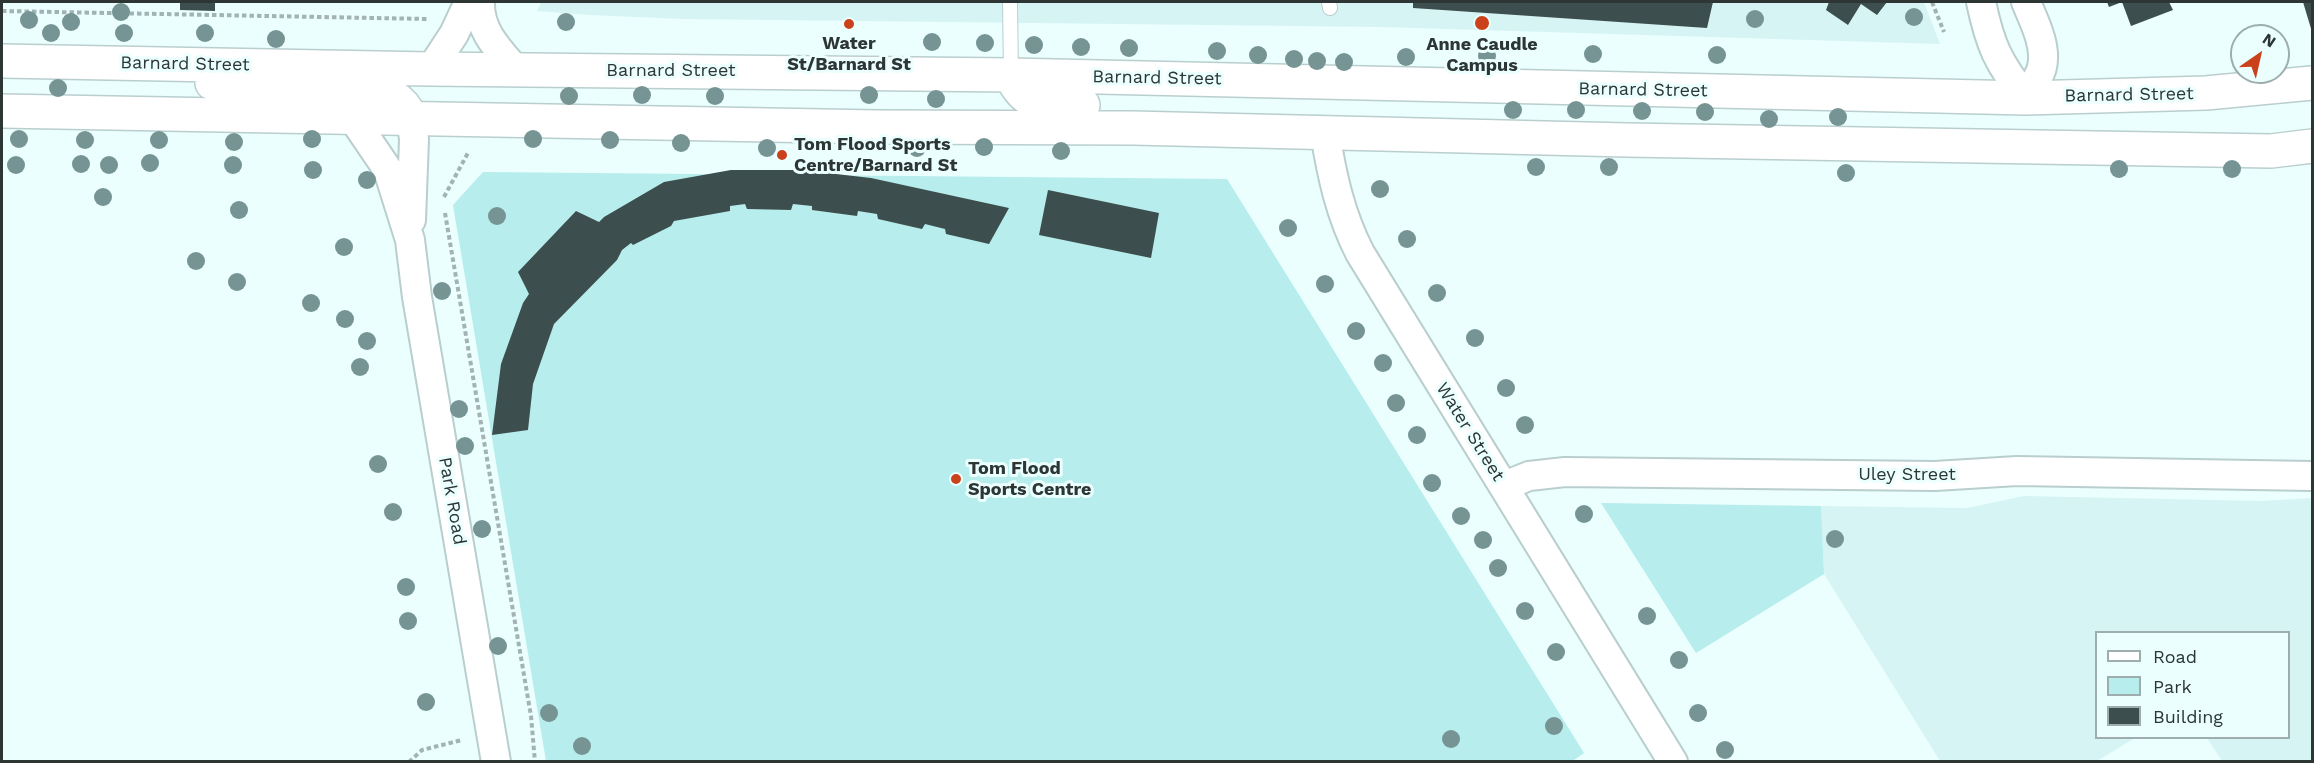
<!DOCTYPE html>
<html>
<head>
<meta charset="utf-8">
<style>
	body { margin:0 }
	#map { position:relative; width:2314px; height:763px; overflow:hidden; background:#eafffe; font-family:"Work Sans",sans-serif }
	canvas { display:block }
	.frame { position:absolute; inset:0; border:3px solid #2d3535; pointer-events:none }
	.legend { position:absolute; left:2095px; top:631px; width:195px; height:108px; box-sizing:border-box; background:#eafffe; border:2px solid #9eaeae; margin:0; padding:8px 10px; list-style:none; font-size:18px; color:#2d3535 }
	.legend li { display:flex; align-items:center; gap:12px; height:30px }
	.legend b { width:30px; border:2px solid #9eaeae }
	.north { position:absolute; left:2230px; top:24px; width:60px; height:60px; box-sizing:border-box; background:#eafffe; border:2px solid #9eaeae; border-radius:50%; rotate:34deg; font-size:16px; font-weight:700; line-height:24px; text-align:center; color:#2d3535 }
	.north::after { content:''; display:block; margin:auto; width:21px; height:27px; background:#ca411b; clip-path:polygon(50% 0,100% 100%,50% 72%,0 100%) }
</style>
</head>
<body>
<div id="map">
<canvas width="2314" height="763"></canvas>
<div class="frame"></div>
<ul class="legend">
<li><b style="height:8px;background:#fff"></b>Road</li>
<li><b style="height:16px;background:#b7edec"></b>Park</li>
<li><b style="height:16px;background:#3d4e4e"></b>Building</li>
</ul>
<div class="north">N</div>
</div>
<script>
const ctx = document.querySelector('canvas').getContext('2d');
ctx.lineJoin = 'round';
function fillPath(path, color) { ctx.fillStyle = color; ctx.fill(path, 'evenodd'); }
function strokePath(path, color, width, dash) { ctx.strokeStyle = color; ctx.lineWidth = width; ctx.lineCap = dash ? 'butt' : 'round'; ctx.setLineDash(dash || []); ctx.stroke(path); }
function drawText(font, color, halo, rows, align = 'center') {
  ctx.font = font + ' "Work Sans",sans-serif'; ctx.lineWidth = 6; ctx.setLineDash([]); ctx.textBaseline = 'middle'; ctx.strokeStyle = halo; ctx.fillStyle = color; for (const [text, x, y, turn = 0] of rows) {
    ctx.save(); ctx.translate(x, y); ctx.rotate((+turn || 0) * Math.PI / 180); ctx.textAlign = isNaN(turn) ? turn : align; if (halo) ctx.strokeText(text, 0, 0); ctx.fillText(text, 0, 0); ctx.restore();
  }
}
const built = new Path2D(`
	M541,2H1924L1940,44L1381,27L684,19L590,15L537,11Z
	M2024,496L2261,501L2312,498V761H2222L2207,738H2288V632H2096V738H2135L2097,761H1940L1824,574L1821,506L1967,508Z`);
const green = new Path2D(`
	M483,172L1227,179L1584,753L1571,762L546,761L453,205Z
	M1601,503L1821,506L1824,574L1696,653Z`);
const building = new Path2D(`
	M180,2H215V11L180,10Z
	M1413,2H1713L1707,28L1413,8Z
	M1829,2H1887L1877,15L1861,4L1848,25L1826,10Z
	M2107,2H2169L2173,10L2131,26L2122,2L2109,7Z
	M2303,2H2312V32Z
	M731,170H801L871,178L1009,208L989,244L946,234L945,229L925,224L922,229L878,219L877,214L858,211L857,216L812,210V206L793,204L791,210L747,209L745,204L730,206V211L674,221L671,226L633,245L631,243L622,250L617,260L554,324L533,384L528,430L492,435L501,364L523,303L529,294L518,272L576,211L599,222L604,217L664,182Z
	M1048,190L1159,213L1151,258L1039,235Z`);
const path = new Path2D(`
	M1932,2L1944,32
	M2,11L427,19
	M444,197L469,151
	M445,213L531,716L535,762
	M409,762L422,750L462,740`);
const lane = new Path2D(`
	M1010,2L1011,75
	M1329,2L1330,8`);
const street = new Path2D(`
	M480,2C479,30 497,48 515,69
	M1981,2C1990,45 1998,63 2026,98C2031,88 2040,77 2042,67C2047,46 2034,21 2026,2
	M431,69L454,34L469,2
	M352,117L388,170L410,240L417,297L496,762
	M1325,133C1332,176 1340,214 1360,253L1673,762
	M411,220L414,139L411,118
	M1504,486L1529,476L1565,472L1935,476L2017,471L2312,476`);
const secondary = new Path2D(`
	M2,61L431,69L1011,75L2026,98L2206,93L2312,83
	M1011,75C1026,111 1051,105 1083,105
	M212,83L260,89L368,91C391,95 401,96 411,118
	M2,111L878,127L1133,128L1627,140L2271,151L2312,146`);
const trees = [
	[121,12],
	[1914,17],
	[1755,19],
	[29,20],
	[71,22],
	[566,22],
	[51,33],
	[124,33],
	[205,33],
	[276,39],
	[932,42],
	[985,43],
	[1034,45],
	[1081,47],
	[1129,48],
	[1217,51],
	[1593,54],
	[1258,55],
	[1717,55],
	[1487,56],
	[1406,57],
	[1294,59],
	[1317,61],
	[1344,62],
	[58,88],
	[642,95],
	[869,95],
	[569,96],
	[715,96],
	[936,99],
	[1513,110],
	[1576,110],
	[1642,111],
	[1705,112],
	[1838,117],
	[1769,119],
	[19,139],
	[312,139],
	[533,139],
	[85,140],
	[159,140],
	[610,140],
	[234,142],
	[681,143],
	[984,147],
	[767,148],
	[917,148],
	[1061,151],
	[150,163],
	[81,164],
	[16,165],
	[109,165],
	[233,165],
	[1536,167],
	[1609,167],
	[2119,169],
	[2232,169],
	[313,170],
	[1846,173],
	[367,180],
	[1380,189],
	[103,197],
	[239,210],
	[497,216],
	[1288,228],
	[1407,239],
	[344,247],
	[196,261],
	[237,282],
	[1325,284],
	[442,291],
	[1437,293],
	[311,303],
	[345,319],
	[1356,331],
	[1475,338],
	[367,341],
	[1383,363],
	[360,367],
	[1506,388],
	[1396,403],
	[459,409],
	[1525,425],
	[1417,435],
	[465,446],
	[378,464],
	[1432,483],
	[393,512],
	[1584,514],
	[1461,516],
	[482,529],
	[1835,539],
	[1483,540],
	[1498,568],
	[406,587],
	[1525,611],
	[1647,616],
	[408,621],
	[498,646],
	[1556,652],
	[1679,660],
	[426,702],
	[549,713],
	[1698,713],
	[1554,726],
	[1451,739],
	[582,746],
	[1725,750]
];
const markers = [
	[1482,23,8,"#ca411b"],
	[849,24,6,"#ca411b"],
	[782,155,6,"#ca411b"],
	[956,479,6,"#ca411b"]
];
const poiNames = [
	["Water",849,44],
	["St/Barnard St",849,65],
	["Anne Caudle",1482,45],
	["Campus",1482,66],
	["Tom Flood Sports",794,145,"left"],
	["Centre/Barnard St",794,166,"left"],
	["Tom Flood",968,469,"left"],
	["Sports Centre",968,490,"left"]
];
const streetNames = [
	["Barnard Street",185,64,1],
	["Barnard Street",671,71],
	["Barnard Street",1157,78,1],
	["Barnard Street",1643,90,1],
	["Barnard Street",2129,95,-1],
	["Water Street",1470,432,58],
	["Uley Street",1907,475],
	["Park Road",452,501,80]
];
fillPath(built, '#d7f4f4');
fillPath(green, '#b7edec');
fillPath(building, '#3d4e4e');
strokePath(lane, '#bacece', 16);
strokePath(street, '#bacece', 32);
strokePath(secondary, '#bacece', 36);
strokePath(path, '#a3b3b3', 4, [4.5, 3]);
strokePath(lane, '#fff', 14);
strokePath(street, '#fff', 28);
strokePath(secondary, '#fff', 33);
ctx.fillStyle = '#759493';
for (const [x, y] of trees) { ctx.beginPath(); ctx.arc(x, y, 9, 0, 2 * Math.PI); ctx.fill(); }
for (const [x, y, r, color] of markers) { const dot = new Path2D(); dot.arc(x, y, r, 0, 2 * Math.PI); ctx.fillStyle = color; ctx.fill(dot); strokePath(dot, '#eafffe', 2); }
drawText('bold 18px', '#2d3535', '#eafffe', poiNames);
drawText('18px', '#2d3535', '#eafffe', streetNames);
</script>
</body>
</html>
